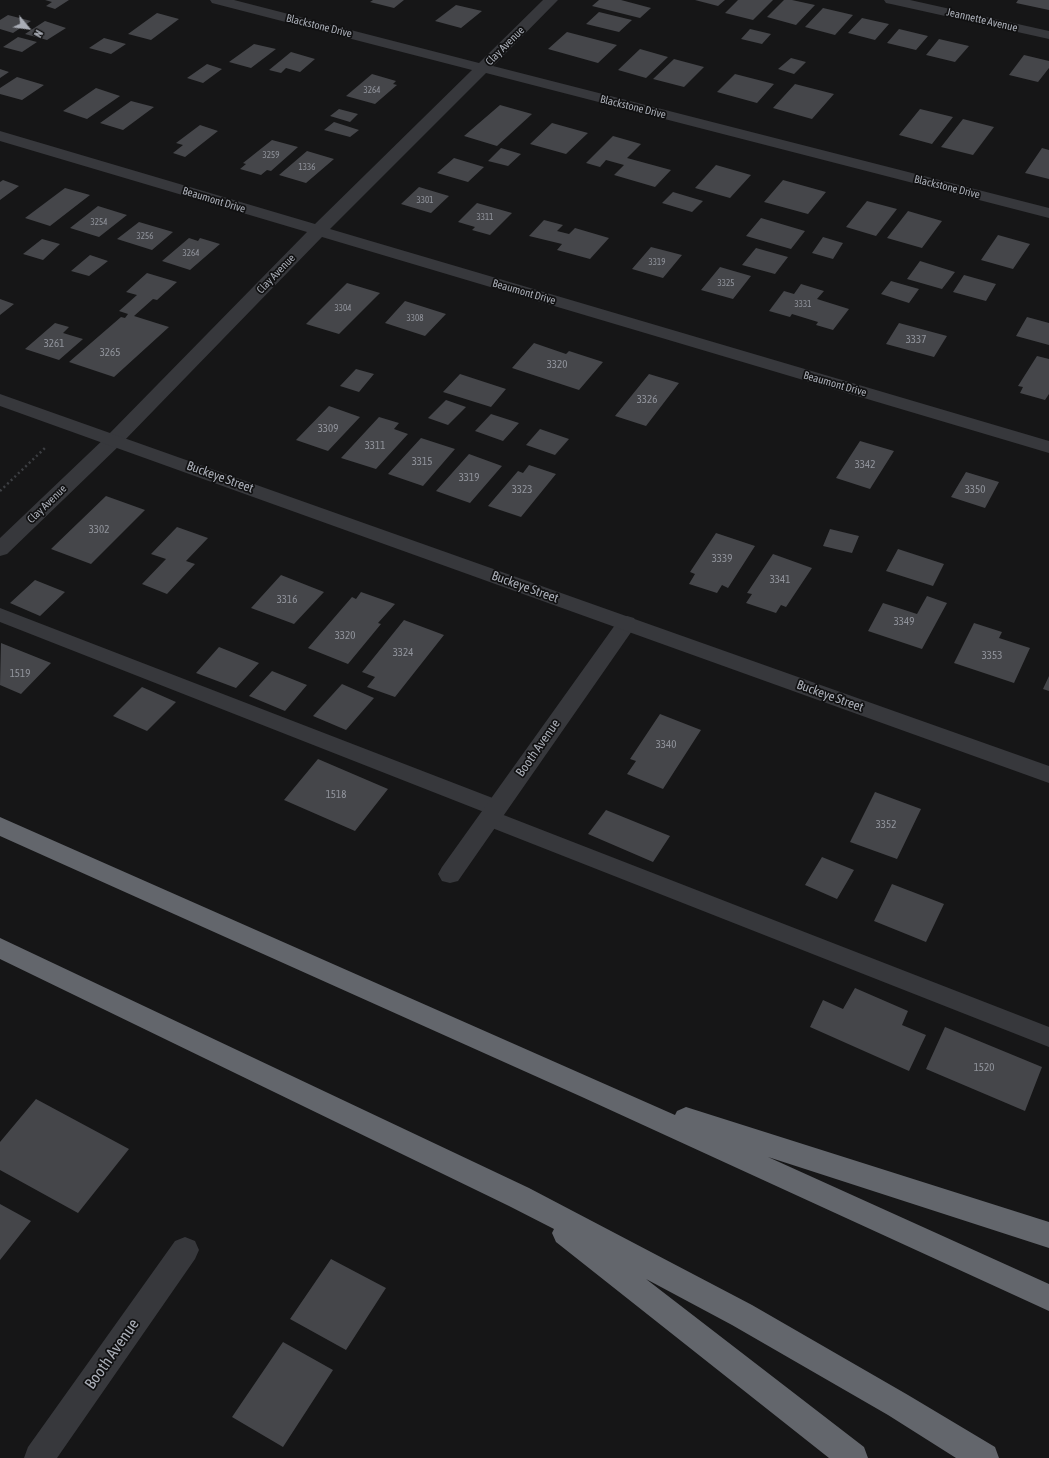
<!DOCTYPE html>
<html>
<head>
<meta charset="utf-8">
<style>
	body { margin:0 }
	#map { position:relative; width:1049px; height:1458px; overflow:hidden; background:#161617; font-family:"Asap Condensed",sans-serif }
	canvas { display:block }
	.north { position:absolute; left:8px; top:8px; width:40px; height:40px; -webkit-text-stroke:3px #111112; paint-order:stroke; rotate:119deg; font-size:11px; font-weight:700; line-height:16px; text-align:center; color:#a9adb6 }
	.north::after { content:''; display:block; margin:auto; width:14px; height:18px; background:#a9adb6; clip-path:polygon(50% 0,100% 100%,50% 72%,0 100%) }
</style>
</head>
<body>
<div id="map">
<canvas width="1049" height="1458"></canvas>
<div class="north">N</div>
</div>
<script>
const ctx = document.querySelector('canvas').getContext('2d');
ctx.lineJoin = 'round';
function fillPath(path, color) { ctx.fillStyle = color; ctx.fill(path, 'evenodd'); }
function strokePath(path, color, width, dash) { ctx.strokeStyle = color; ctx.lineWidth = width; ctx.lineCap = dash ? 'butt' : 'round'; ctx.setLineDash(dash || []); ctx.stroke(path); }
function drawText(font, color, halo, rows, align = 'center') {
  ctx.font = font + ' "Asap Condensed",sans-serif'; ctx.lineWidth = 3.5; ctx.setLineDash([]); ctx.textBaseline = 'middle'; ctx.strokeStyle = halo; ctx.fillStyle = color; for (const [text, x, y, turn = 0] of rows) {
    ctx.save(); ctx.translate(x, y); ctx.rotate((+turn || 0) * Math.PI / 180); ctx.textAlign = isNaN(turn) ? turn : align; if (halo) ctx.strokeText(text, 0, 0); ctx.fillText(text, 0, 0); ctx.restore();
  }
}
const building = new Path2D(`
	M45,0H69L55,9L46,6L52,2Z
	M373,0H404L394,8L370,2Z
	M599,0H621L651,8L640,18L592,6Z
	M695,0H725L718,6Z
	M738,0H773L753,20L725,13Z
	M784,0H792L815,5L796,25L767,17Z
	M1018,0H1049V10L1016,3Z
	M456,5L482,11L461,28L435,21Z
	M823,8L853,15L835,35L805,27Z
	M599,12L632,20L619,32L586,24Z
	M157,13L179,19L151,40L128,34Z
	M8,15L31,21L13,33L0,29V20Z
	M862,18L889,24L875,40L848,33Z
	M45,21L66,28L47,40L25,34Z
	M750,29L771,34L762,44L741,39Z
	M899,29L928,36L916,50L887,43Z
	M567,32L617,45L598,63L548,49Z
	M18,37L37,42L22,52L3,47Z
	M104,38L126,44L111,54L89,48Z
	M939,39L969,46L955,62L926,55Z
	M254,44L276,49L251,68L229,62Z
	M640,49L668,57L646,78L618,70Z
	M291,52L315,59L300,72L286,68L281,73L269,70Z
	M1024,55L1049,61V68L1038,82L1009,75Z
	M791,58L806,62L794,74L778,69Z
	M674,59L704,67L684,87L653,79Z
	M207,64L222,69L203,83L187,78Z
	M0,69L9,72L0,78Z
	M372,74L396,81L393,84L397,85L375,104L346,96Z
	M735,74L774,84L757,103L717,92Z
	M17,77L44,85L22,100L0,94V88Z
	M795,84L834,94L812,119L773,108Z
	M96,88L120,96L87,119L63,111Z
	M131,101L154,107L123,130L100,123Z
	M500,105L532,114L497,146L464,136Z
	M339,109L358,114L350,122L330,116Z
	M920,109L953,117L932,144L899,135Z
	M963,119L994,127L973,155L941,147Z
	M334,122L359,130L350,137L324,130Z
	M552,123L588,133L566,154L530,144Z
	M200,125L218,131L185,157L173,153L183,145L176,143Z
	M613,136L641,144L627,158L671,170L655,187L614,175L624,165L606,160L600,167L586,163Z
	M272,140L298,147L271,171L267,170L261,175L240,169L246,164L243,163Z
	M501,148L521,154L508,166L488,161Z
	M1042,148L1049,150V179L1025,173Z
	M307,151L334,159L306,183L279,175Z
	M454,158L484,167L468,182L437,173Z
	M716,165L751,175L730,198L695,188Z
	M3,180L19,186L0,200V182Z
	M783,180L826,192L808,214L764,202Z
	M419,187L449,196L431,213L401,204Z
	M65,188L90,195L50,226L25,218Z
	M673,192L703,201L692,212L662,203Z
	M867,201L897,209L876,236L846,227Z
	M477,203L512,213L490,235L472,230L475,227L458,222Z
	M98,206L127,215L99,237L70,228Z
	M908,211L942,221L922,248L887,238Z
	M761,218L805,231L791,249L746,236Z
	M544,220L563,225L557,231L569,234L575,228L609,238L590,259L557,250L562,244L529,236Z
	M139,222L173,232L152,250L117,239Z
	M998,235L1030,244L1013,269L981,260Z
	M823,237L843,243L833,259L812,253Z
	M189,238L198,241L200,238L220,244L190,270L162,261Z
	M42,239L60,244L43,260L23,254Z
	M651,247L682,255L663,278L632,269Z
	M756,248L788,257L775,274L742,265Z
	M90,255L108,261L89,276L71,271Z
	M920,261L955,272L942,289L907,279Z
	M720,267L751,276L733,299L701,290Z
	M147,273L177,282L157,300L153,299L134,316L169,327L114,377L69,362L121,317L125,318L128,314L119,311L137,295L126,292Z
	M964,275L996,284L986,301L953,292Z
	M891,281L919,289L909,303L881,294Z
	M347,283L380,293L339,334L306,324Z
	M801,284L824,291L817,299L849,309L833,330L816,325L818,322L792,314L790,317L769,311L784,291L794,294Z
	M0,299L14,304L0,315Z
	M405,301L446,314L425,336L385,323Z
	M1027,317L1049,323V345L1016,336Z
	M55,323L69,327L63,333L83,339L59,360L25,349Z
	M899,323L947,336L934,357L886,344Z
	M534,343L566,354L569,351L603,362L579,390L512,368Z
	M1037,356L1049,359V394L1045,400L1020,393L1023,387L1018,386Z
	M356,369L374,374L359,392L340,386Z
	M460,374L506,389L491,407L443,392Z
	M649,374L679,383L646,426L615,416Z
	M446,400L466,407L448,425L428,418Z
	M329,406L360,417L328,451L296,440Z
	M491,414L519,423L503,441L475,431Z
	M379,417L399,423L394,429L408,434L376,469L341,458Z
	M540,429L569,439L555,455L526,445Z
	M421,438L455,449L423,486L388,474Z
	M860,441L894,451L870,489L836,478Z
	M469,454L502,466L470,503L436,491Z
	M529,465L556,474L521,517L488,506L518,471L523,473Z
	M966,472L999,482L985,508L951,497Z
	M106,496L145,510L91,564L51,549Z
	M177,527L208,538L186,561L195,564L167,594L142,584L166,559L151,554Z
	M830,529L859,536L852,553L823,546Z
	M716,533L755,546L728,588L722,585L717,593L689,584L695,574L690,572Z
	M898,549L944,564L933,586L886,571Z
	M773,554L812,568L786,607L781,605L776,613L746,603L752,594L747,593Z
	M281,575L324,592L294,624L251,608Z
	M35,580L65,592L40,616L10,603Z
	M361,592L395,604L378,623L381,624L348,664L308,648L352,597L356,599Z
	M927,596L947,603L922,649L868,631L883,603L917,614Z
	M404,620L444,635L395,697L367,687L375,677L362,672Z
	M974,623L1002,632L999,638L1030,648L1014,683L954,663Z
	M1,643L51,663L21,694L0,685Z
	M219,647L259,663L236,688L196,673Z
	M272,671L307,685L285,711L249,696Z
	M1049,676V691L1043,689Z
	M342,684L374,698L346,730L313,716Z
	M142,687L176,702L147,731L113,716Z
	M660,714L701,730L663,789L627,774L636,761L630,759Z
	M318,759L388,789L355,831L284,800Z
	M875,792L921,809L897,859L850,842Z
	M606,810L670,836L653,862L588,834Z
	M822,857L854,870L837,899L805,885Z
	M892,884L944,904L926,942L874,921Z
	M855,988L908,1011L902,1025L926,1035L909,1071L810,1027L823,1000L843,1009Z
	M945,1027L1042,1067L1025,1111L926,1069Z
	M36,1099L129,1149L78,1213L0,1170V1142Z
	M0,1204L31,1221L0,1260Z
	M331,1259L386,1288L346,1350L290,1319Z
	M283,1342L333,1370L283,1447L232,1417Z`);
const path = new Path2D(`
	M0,491L46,447`);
const service = new Path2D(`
	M0,608L503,802L506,808L501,814L1049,1027V1047L482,824L479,818L482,812H484L0,622Z`);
const minor = new Path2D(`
	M210,0H234L479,63L543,0H558L493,66L1049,208V218L486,73L330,229L1049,441V453L322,237L121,444L7,554L0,556V538L107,436L307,232L0,141V131L315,224L472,70L212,3Z
	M884,0H910L1049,31V39L891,4L886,3Z
	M627,616L634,618L637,623L634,628L458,881L450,883L442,881L438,874L442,867L620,618Z
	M185,1237L195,1241L199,1250L195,1259L57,1458H24L28,1447L175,1241Z`);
const tertiary = new Path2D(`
	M0,394L1049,766V783L0,406Z`);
const motorway = new Path2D(`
	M0,817L675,1115L677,1111L686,1107L1049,1222V1248L768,1157L1049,1284V1311L582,1097L0,836Z
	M0,938L529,1188L752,1305L908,1395L995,1447L999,1458H956L888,1415L732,1325L646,1279L864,1447L868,1458H829L556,1242L552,1233L554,1229L509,1206L0,959Z`);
const farNumbernames = [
	["3264",372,90],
	["3259",271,155],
	["1336",307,167],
	["3301",425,200],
	["3311",485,217],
	["3254",99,222],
	["3256",145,236],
	["3264",191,253],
	["3319",657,262],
	["3325",726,283],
	["3331",803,304],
	["3304",343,308],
	["3308",415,318]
];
const farStreetnames = [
	["Jeannette Avenue",982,20,13],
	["Blackstone Drive",319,26,14],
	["Clay Avenue",505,46,-45],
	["Blackstone Drive",633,107,14],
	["Blackstone Drive",947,187,14],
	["Beaumont Drive",214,200,17],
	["Clay Avenue",276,274,-46],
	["Beaumont Drive",524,292,16],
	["Beaumont Drive",835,384,16],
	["Clay Avenue",47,504,-44]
];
const numberNames = [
	["3337",916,340],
	["3261",54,344],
	["3265",110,353],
	["3320",557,365],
	["3326",647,400],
	["3309",328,429],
	["3311",375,446],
	["3315",422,462],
	["3342",865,465],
	["3319",469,478],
	["3323",522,490],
	["3350",975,490],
	["3302",99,530],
	["3339",722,559],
	["3341",780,580],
	["3316",287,600],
	["3349",904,622],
	["3320",345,636],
	["3324",403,653],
	["3353",992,656],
	["1519",20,674],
	["3340",666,745],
	["1518",336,795],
	["3352",886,825],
	["1520",984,1068]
];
const streetNames = [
	["Buckeye Street",220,477,20],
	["Buckeye Street",525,587,20],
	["Buckeye Street",830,696,20],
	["Booth Avenue",538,748,-55]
];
const nearStreetnames = [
	["Booth Avenue",112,1354,-55]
];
fillPath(building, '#45464a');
strokePath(path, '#3d3f43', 2.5, [2, 3]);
fillPath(service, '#37383c');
fillPath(minor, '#37383c');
fillPath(tertiary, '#37383c');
fillPath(motorway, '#63666c');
drawText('9px', '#90939b', null, farNumbernames);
drawText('11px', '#a9adb6', '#111112', farStreetnames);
drawText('11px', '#90939b', null, numberNames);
drawText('13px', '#a9adb6', '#111112', streetNames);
drawText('16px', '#a9adb6', '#111112', nearStreetnames);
</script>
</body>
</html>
